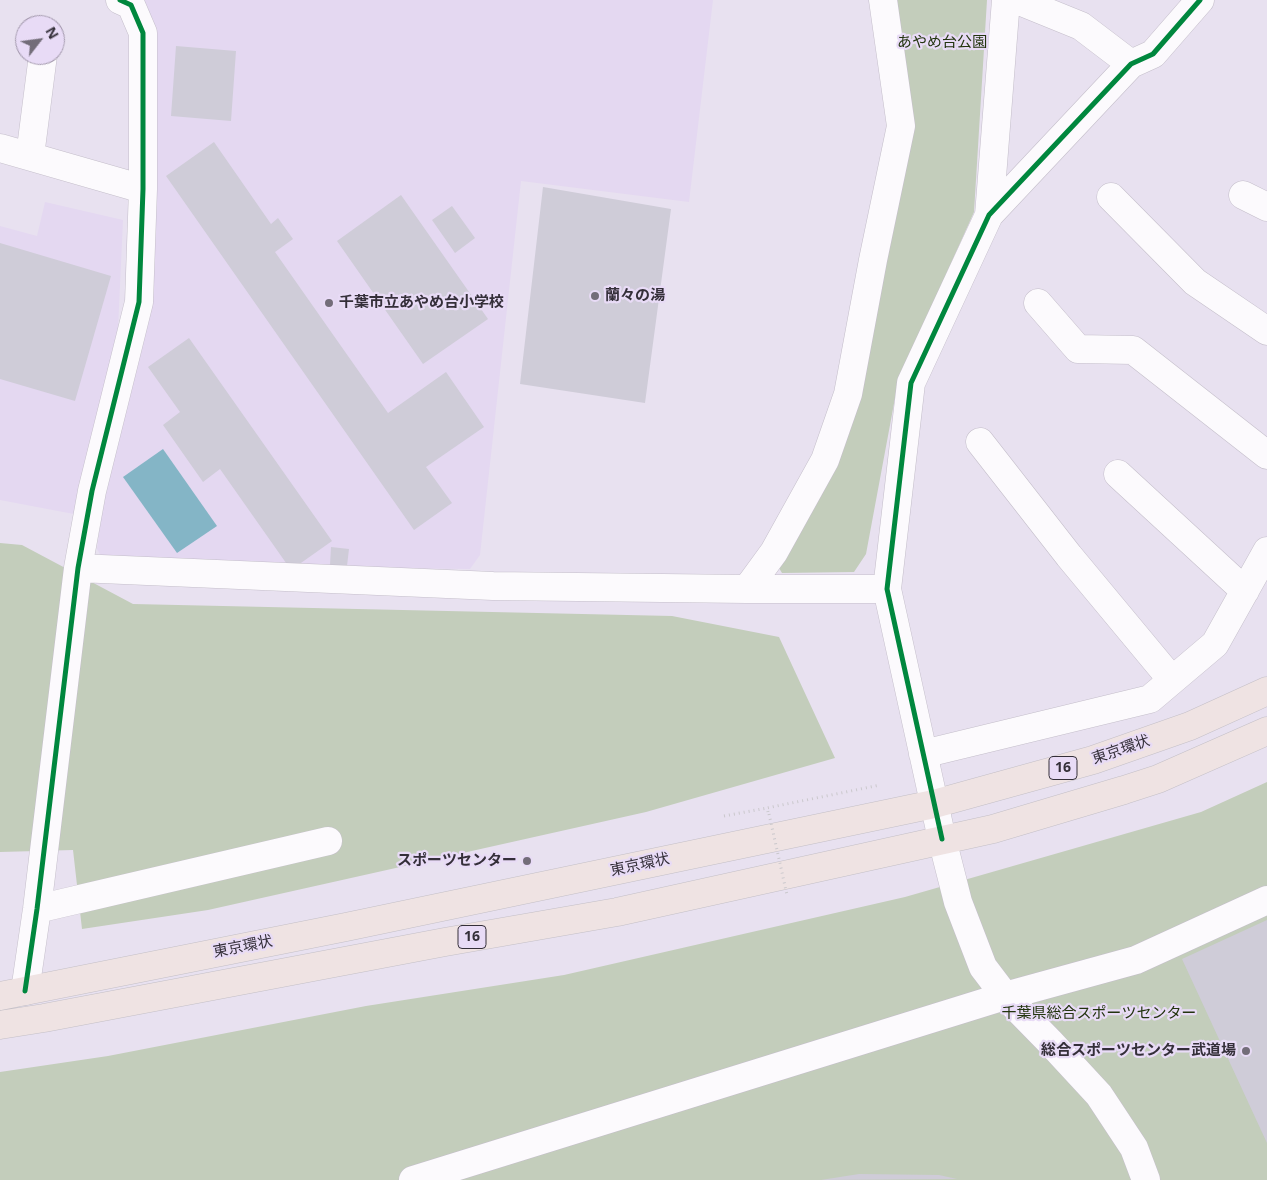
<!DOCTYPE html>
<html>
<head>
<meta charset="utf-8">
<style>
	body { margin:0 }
	#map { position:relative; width:1267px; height:1180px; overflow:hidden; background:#e8e1f0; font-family:"Open Sans",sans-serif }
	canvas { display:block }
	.north { position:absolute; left:15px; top:15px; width:50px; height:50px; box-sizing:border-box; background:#e8dbf6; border:1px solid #a096aa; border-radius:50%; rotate:60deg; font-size:14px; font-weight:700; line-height:20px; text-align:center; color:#342f39 }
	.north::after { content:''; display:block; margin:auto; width:18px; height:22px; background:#736d79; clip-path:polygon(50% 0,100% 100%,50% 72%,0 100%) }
</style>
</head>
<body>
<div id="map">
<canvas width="1267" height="1180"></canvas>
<div class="north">N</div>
</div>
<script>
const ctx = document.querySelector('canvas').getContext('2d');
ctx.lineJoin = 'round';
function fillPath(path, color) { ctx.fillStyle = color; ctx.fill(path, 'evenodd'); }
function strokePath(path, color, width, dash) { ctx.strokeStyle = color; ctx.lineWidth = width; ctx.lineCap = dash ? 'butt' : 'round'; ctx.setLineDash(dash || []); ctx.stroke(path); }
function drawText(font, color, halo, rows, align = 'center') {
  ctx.font = font + ' "Open Sans","Noto Sans JP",sans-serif'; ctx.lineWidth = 4.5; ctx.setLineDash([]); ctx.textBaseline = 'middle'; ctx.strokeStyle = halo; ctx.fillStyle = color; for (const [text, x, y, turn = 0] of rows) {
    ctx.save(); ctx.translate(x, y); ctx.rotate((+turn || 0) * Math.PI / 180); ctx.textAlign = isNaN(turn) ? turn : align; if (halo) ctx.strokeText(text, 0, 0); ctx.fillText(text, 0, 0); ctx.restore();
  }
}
const built = new Path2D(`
	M141,0H713L689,202L521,181L480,555L470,569L106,565L97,549L105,488L148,324L152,282L154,21Z
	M45,202L123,220L118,329L79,515L0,500V226L37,236Z`);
const green = new Path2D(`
	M896,0H987L974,212L898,382L866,554L854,572L782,573L779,568L833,465L908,131Z
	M0,543L22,545L133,604L672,616L779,637L835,758L646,812L208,910L82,929L73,850L0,852Z
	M1267,782V1180H0V1072L108,1056L366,1006L564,975L905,897L1201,812Z`);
const water = new Path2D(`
	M163,449L217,526L177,553L123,477Z`);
const building = new Path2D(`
	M176,46L236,51L231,121L171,116Z
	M214,142L271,224L278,218L293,239L275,252L388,413L446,372L484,427L426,467L452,503L414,530L166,176Z
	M543,187L671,209L645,403L520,384Z
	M401,195L488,319L423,364L337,241Z
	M452,206L475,238L455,253L432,220Z
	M0,243L111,276L75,401L0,379Z
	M189,338L332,541L291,570L220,469L203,482L163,425L180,412L148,367Z
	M331,547L349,549L347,566L330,565Z
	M1267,920V1143L1182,959Z
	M859,1174L939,1175L957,1179L821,1180Z`);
const path = new Path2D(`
	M768,812L767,808L880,785
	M724,816L767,808`);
const minor = new Path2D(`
	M1017,0L1081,26L1131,64
	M0,148L143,189
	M30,156L43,55
	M1243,195L1267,207
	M1111,197L1195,282L1267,331
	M989,215L1006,0
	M1038,303L1078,349L1133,350L1267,455
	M980,442L1069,556L1172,680
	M1118,474L1245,591
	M78,568L493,586L747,589H887
	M747,589L774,552L825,460L848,394L873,260L901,126L883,0
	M923,754L1150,699L1215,644L1267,551
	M37,909L328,841
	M25,991L37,909L78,568L92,491L139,302L143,189V33L131,5L120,0
	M413,1180L1005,996L1136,960L1267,900
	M1146,1180L1134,1148L1099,1095L1050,1042L1005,996L983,967L958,902L942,839L887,589L911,383L989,215L1131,64L1153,54L1200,0`);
const highway = new Path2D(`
	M0,996L346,927L934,804L1093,760L1190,726L1267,691
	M0,1025L44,1018L445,942L617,912L993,829L1124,790L1158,779L1267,731`);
const pathBridge = new Path2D(`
	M769,814L787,895`);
const cycleway = new Path2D(`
	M942,839L887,589L911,383L989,215L1131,64L1153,54L1200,0
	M25,991L37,909L78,568L92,491L139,302L143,189V33L131,5L120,0`);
const markers = [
	[595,296,5,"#736d79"],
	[329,303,5,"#736d79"],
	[527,861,5,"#736d79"],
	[1246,1051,5,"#736d79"]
];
const shields = [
	[1063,768,28],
	[472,937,28]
];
const shieldNames = [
	["16",1063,768],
	["16",472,937]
];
const parkNames = [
	["あやめ台公園",942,43],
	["千葉県総合スポーツセンター",1099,1014]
];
const poiNames = [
	["蘭々の湯",605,296],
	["千葉市立あやめ台小学校",339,303],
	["スポーツセンター",517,861,"right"],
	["総合スポーツセンター武道場",1236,1051,"right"]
];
const streetNames = [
	["東京環状",1121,750,-19],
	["東京環状",640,865,-12],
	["東京環状",243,947,-11]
];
fillPath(built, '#e4d8f1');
fillPath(green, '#c3cdbb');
fillPath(water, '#84b5c6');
fillPath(building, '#cfccd8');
strokePath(minor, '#c4beca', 29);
strokePath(highway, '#c3bfc6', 29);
strokePath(path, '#cac8cc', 3, [1, 4]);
strokePath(minor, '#fcfafd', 28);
strokePath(highway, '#efe3e3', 28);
strokePath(pathBridge, '#cac8cc', 3, [1, 4]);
strokePath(cycleway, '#00873e', 5);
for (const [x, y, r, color] of markers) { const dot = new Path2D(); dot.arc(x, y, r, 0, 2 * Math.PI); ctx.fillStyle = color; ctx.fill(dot); strokePath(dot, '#e8dbf6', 2); }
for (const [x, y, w] of shields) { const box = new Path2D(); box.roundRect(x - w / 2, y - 11.5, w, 23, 4); ctx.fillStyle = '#e8dbf6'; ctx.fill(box); strokePath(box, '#342f39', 1); }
drawText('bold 14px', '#342f39', null, shieldNames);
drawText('15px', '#22340e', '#e8dbf6', parkNames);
drawText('bold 15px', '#342f39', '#e8dbf6', poiNames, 'left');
drawText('15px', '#342f39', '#e8dbf6', streetNames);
</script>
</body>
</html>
